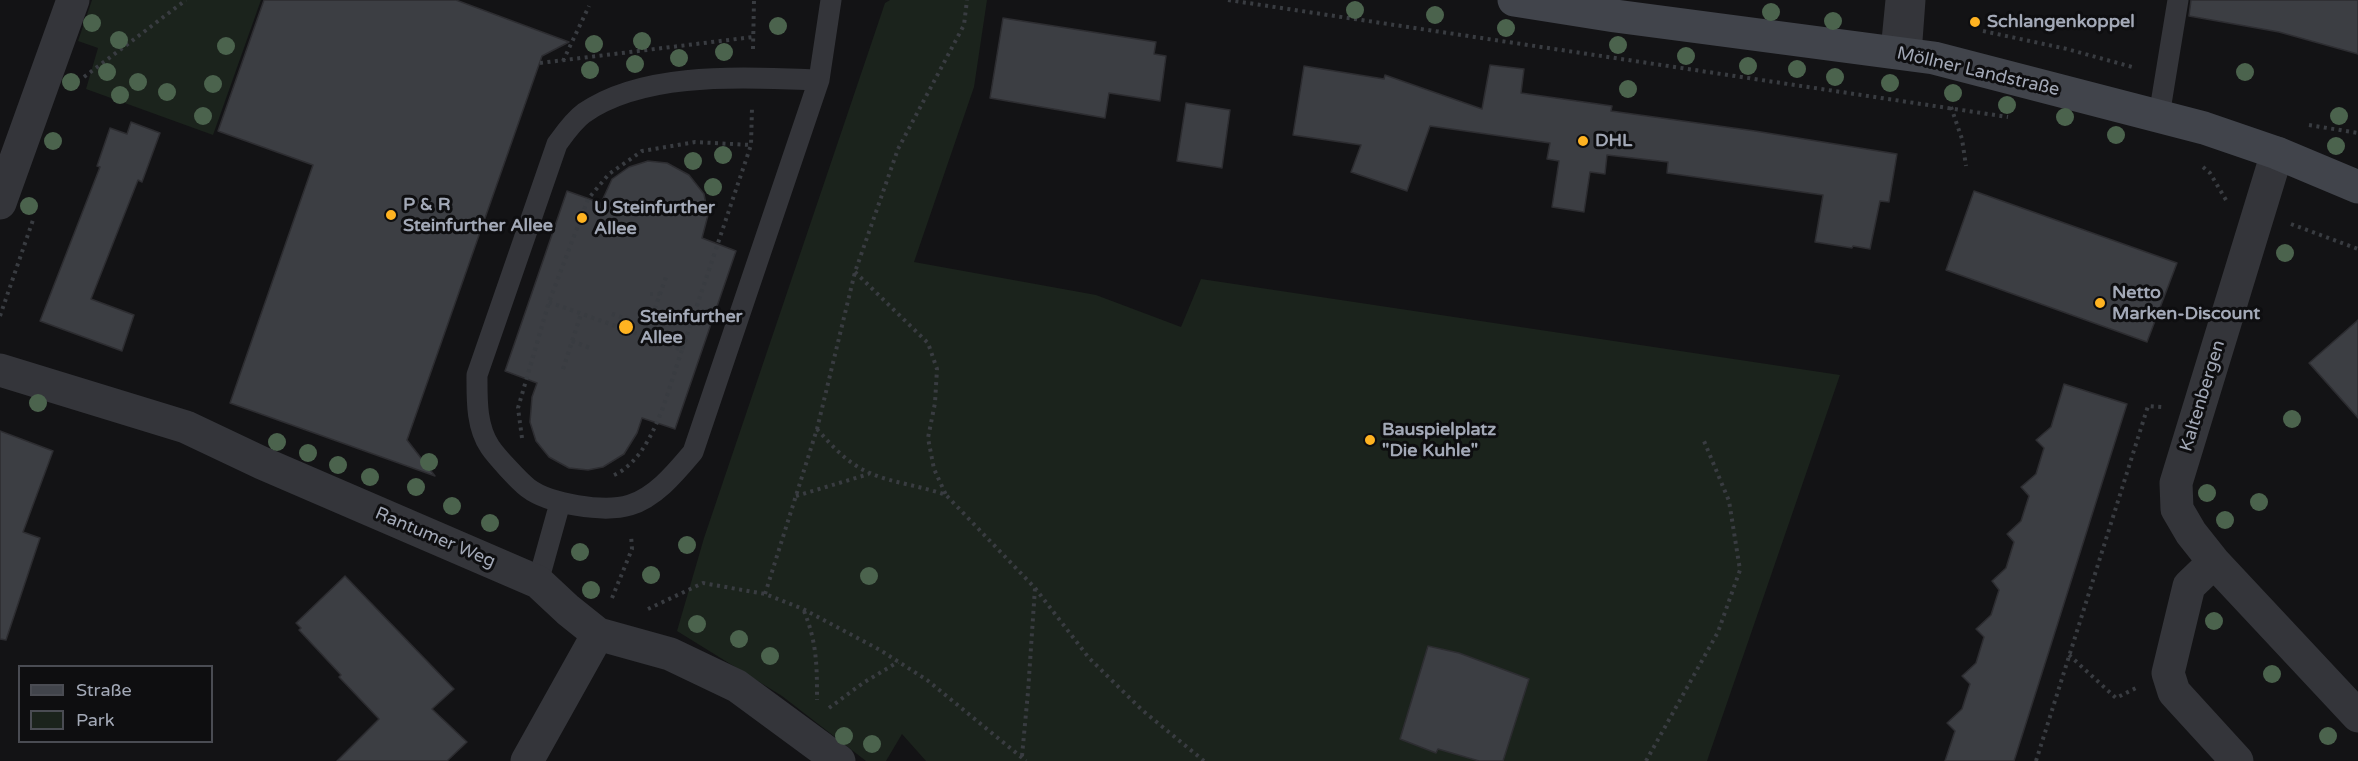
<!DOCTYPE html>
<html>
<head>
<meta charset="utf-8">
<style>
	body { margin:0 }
	#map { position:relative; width:2358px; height:761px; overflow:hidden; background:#131315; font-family:"Varela Round",sans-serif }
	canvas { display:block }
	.legend { position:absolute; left:18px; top:665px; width:195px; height:78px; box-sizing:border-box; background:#0e0e10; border:2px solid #4a4c53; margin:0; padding:8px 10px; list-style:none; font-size:18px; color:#a3a9b7 }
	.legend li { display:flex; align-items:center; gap:12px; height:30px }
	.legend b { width:30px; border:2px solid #4a4c53 }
</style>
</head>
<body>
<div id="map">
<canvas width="2358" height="761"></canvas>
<ul class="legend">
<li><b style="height:8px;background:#41444b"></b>Straße</li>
<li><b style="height:16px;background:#1b231c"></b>Park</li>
</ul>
</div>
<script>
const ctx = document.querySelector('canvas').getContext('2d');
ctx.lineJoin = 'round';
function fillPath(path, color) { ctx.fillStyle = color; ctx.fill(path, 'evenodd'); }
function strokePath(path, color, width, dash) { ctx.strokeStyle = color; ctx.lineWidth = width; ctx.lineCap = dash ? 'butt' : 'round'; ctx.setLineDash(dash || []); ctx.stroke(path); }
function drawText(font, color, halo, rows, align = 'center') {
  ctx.font = font + ' "Varela Round",sans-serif'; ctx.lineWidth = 6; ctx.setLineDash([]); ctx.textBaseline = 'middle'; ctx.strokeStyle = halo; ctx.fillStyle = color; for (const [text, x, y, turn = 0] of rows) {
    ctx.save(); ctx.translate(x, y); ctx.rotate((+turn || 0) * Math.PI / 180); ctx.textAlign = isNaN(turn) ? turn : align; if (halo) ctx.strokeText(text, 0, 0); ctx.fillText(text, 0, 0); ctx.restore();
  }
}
const green = new Path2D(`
	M92,0H261L213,135L86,89L98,48L78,41Z
	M890,0H987L974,87L914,262L1096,295L1181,327L1201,279L1840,375L1707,761H926L902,734L886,761H866L782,696L677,631L704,538L885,3Z`);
const building = new Path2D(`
	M264,0H456L569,42L542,56L407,440L435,476L230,403L313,165L218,131Z
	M2191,0H2358V54L2279,32L2189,16Z
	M1003,18L1156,42L1154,54L1166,56L1160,101L1109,93L1105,118L990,98Z
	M1490,65L1524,69L1521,93L1612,106L1611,111L1755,131L1897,154L1889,202L1880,201L1870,249L1853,246L1852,248L1815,242L1823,195L1667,173L1668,162L1607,155L1605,174L1590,172L1584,212L1552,207L1559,161L1547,159L1550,143L1430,126L1407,191L1351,172L1361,145L1293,135L1304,66L1384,79L1385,75L1482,109Z
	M1186,103L1230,110L1222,168L1177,161Z
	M131,122L160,133L142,182L138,180L91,299L134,315L122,351L40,321L100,167L97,166L110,128L127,134Z
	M648,161L667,163L689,175L704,194L708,215L702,238L736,251L675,429L642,418L637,433L624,454L603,467L588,470L569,468L549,457L536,441L530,422L532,397L537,383L505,371L567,191L601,203L612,179L629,167Z
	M1974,191L2177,263L2147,342L1946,270Z
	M2358,320V418L2309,363Z
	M2064,384L2127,404L2049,651L2014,761H1945L1955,731L1947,723L1962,709L1970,684L1962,676L1976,663L1984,637L1976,629L1991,615L1999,590L1992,581L2006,568L2014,542L2007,534L2021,521L2029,496L2021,487L2036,474L2044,448L2036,440L2051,427Z
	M0,431L53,451L23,532L40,538L6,640L0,639Z
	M345,576L454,689L432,709L467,742L447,761H337L379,719L339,677L341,675L299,630L301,628L296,623Z
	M1428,646L1459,653L1529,679L1503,761H1479L1438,749L1436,753L1400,739Z`);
const path = new Path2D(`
	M1228,0L2008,117
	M1983,31L2067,49L2136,68
	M753,49L754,0
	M563,61L589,6
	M540,63L753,37
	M84,77L186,0
	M1951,107L1962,139L1966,166
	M2309,125L2358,133
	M2203,167L2210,173L2226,200
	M2291,224L2358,249
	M855,272L928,343L937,369L935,403L928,438L934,469L946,495
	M650,294H660
	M549,302L682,350L751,145L752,108
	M612,314L630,320L627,330
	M0,316L33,220
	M645,337L666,277
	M572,341L590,348
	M563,369L581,314
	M817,429C832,446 848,464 870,473C892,483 922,486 946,495L1035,588L1089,658L1142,710L1204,761
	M522,438L518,408L549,302L588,199L609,174L642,151L695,142L751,145
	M614,475C654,457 668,389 682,350
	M796,496L869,474
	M765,594L817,429L855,272L898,149L964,25L967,0
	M612,598L632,549L631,535
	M648,609L703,583L765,594L803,609L880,650L927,680L1026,761
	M804,611C817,643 817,666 817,700
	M2069,655L2116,698L2136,688
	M829,708L863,683L898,662
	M1022,756L1028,692L1035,588
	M1646,761L1718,632L1740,570L1729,501L1704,441
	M2036,761L2148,406L2162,407`);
const lane = new Path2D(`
	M1891,51L1896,0
	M1911,54L1915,0
	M819,80C747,78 646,70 584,113C573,121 565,133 557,144L477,375C477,399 476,426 490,447C496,456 519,481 528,488C549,504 604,513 630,505C656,497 676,472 693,452L819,80L831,0
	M2159,116L2178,0
	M538,582L560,503`);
const street = new Path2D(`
	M2277,153L2176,483L2177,509L2191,533L2214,562L2358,716
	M0,203L73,0
	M0,370L186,427L262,463L538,582L568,610L598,634L670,654L737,686L839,761
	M2214,562L2189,586L2168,673L2174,692L2237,761
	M527,761L598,634`);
const secondary = new Path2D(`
	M1514,0L1615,16L1934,58L2204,128L2277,153L2358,187`);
const trees = [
	[1355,10],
	[1771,12],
	[1435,15],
	[1833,21],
	[92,23],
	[778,26],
	[1506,28],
	[119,40],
	[642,41],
	[594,44],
	[1618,45],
	[226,46],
	[724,52],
	[1686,56],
	[679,58],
	[635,64],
	[1748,66],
	[1797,69],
	[590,70],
	[107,72],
	[2245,72],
	[1835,77],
	[71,82],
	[138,82],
	[1890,83],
	[213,84],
	[1628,89],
	[167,92],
	[1953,93],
	[120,95],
	[2007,105],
	[203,116],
	[2339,116],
	[2065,117],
	[2116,135],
	[53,141],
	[2336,146],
	[723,155],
	[693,161],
	[713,187],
	[29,206],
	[2285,253],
	[38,403],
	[2292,419],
	[277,442],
	[308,453],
	[429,462],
	[338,465],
	[370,477],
	[416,487],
	[2207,493],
	[2259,502],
	[452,506],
	[2225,520],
	[490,523],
	[687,545],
	[580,552],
	[651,575],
	[869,576],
	[591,590],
	[2214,621],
	[697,624],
	[739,639],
	[770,656],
	[2272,674],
	[844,736],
	[2328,736],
	[872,744]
];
const markers = [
	[1975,22,6,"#ffb321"],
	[1583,141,6,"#ffb321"],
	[391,215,6,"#ffb321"],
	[582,218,6,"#ffb321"],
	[2100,303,6,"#ffb321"],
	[626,327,8,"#ffb321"],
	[1370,440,6,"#ffb321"]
];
const poiNames = [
	["Schlangenkoppel",1987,22],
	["DHL",1595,141],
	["P & R",403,205],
	["Steinfurther Allee",403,226],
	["U Steinfurther",594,208],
	["Allee",594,229],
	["Netto",2112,293],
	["Marken-Discount",2112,314],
	["Steinfurther",640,317],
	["Allee",640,338],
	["Bauspielplatz",1382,430],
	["\"Die Kuhle\"",1382,451]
];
const streetNames = [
	["Möllner Landstraße",1978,72,13],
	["Kaltenbergen",2203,396,-73],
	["Rantumer Weg",435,538,23]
];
fillPath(green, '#1b231c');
fillPath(building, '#3c3e43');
strokePath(building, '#2d2d31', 1.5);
strokePath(path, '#393c41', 4, [3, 4.5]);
strokePath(lane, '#34353a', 21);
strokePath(street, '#34353a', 33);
strokePath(secondary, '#41444b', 33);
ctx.fillStyle = '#4b634d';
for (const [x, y] of trees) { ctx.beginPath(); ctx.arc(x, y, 9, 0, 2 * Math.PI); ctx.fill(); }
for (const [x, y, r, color] of markers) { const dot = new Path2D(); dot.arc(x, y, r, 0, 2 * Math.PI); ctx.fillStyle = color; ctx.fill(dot); strokePath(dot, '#0e0e10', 2); }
drawText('bold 18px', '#a3a9b7', '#0e0e10', poiNames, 'left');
drawText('18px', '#a3a9b7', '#0e0e10', streetNames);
</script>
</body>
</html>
